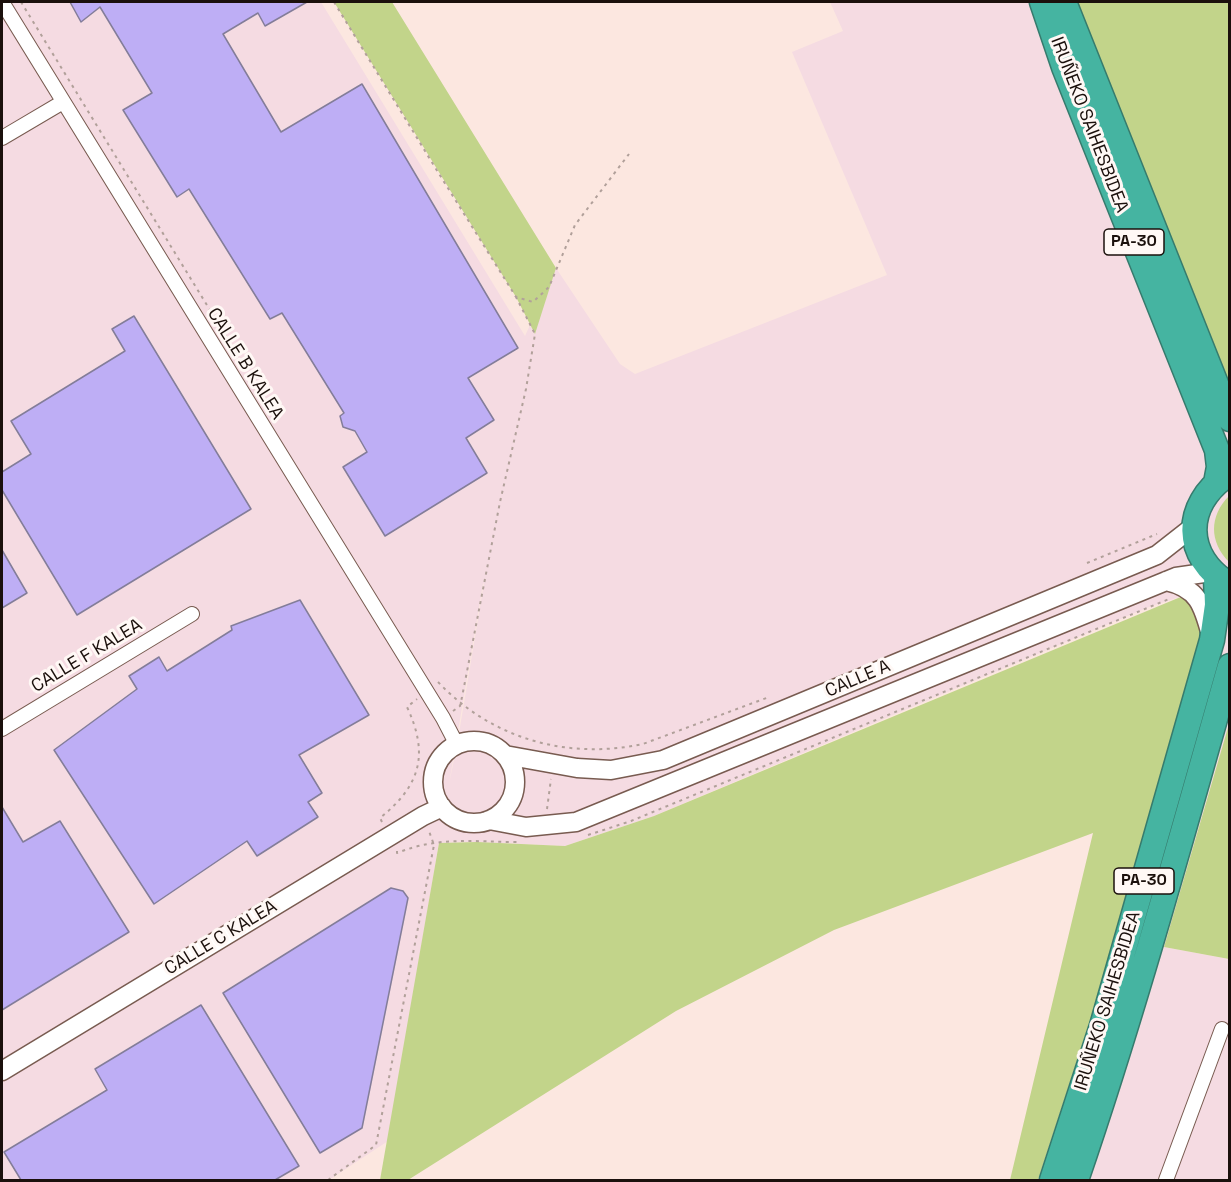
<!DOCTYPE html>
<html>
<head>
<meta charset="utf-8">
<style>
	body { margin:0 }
	#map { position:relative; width:1231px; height:1182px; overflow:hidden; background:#fce7e0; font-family:"Space Grotesk",sans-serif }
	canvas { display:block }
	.frame { position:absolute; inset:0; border:3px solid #1b100c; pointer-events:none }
</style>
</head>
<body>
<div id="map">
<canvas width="1231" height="1182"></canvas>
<div class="frame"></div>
</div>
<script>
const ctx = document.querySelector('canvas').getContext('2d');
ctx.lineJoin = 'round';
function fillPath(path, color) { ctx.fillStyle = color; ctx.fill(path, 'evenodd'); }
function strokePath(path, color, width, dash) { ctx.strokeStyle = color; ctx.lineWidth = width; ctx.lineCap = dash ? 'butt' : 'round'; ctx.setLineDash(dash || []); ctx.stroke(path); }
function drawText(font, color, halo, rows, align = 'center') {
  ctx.font = font + ' "Space Grotesk",sans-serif'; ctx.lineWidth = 6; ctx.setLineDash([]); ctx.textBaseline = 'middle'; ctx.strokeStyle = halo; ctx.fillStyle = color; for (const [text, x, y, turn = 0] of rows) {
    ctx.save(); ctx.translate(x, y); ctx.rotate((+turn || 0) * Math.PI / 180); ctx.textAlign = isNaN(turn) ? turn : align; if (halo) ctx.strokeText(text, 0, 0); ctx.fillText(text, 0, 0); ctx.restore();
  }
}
const industrial = new Path2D(`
	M2,2H321L525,336L556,268L620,364L635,374L887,275L792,52L843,31L830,2H1077L1229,388V724L1164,947L1229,959V1180H1038L1117,938L1201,643L1196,611L1183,596L1149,607L654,816L565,846L477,842L439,843L388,1141L329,1180H2ZM484,583L457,745L449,784L483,584Z`);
const green = new Path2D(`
	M334,2H392L556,268L535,334L516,297Z
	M1077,2H1229V388Z
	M1229,496V562C1209,542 1209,516 1229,496Z
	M1183,596L1196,611L1202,643L1117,938L1038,1180H1010L1093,833L834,930L676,1011L408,1180H380L439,843L477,842L565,846L654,816Z
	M1229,724V959L1164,947Z`);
const building = new Path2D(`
	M70,2H307L265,26L258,13L223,34L281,132L362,84L518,348L468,378L494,420L466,438L487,473L385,536L343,467L367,452L355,431L343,427L340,416L344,413L282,313L270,319L189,189L177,197L123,110L152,93L100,7L81,22Z
	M134,316L251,509L77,615L2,490V472L31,454L11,421L125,351L112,329Z
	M2,550L27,593L2,608Z
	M300,600L369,715L299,755L322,793L308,802L318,817L257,856L247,841L154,904L54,750L137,689L129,676L159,657L167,671L232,630L231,626Z
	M2,807L23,842L60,821L129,932L2,1010Z
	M391,888L403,891L408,898L362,1128L320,1153L223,993Z
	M201,1005L299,1166L275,1180H21L4,1152L107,1090L95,1069Z`);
const path = new Path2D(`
	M21,2L275,416
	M334,2L436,169L516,297L533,302L549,287L575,225L629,154
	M1087,563L1157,534
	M438,682C492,739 567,760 643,744L769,697
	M453,711L460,706L462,697L500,502L526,389L535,334L516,297
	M547,809L551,779
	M382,822L380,818C421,785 429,754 407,707L417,699
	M588,835L631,821L1169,599
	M397,851V853C439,836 474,842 517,842
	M328,1180L376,1145L434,845L429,831`);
const street = new Path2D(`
	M2,2L443,718L457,745
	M2,138L63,102
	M2,729L192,614
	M1166,1180L1222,1029`);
const secondary = new Path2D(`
	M1166,581C1198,588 1203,605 1211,635
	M433 782a41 41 0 1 1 82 0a41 41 0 1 1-82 0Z
	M505,755L577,768L611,770L663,760L1157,555L1194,526
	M489,820L526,827L576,822L1176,577L1211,572
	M2,1071L423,816L442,807`);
const highway = new Path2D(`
	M1042,2L1064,67L1217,450L1219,467L1216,483
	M1064,2L1230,419
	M1227,475C1183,505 1183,557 1230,585
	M1052,1180L1102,1026L1212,640L1217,605L1216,577
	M1076,1180C1134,1011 1181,838 1230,666`);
const shields = [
	[1134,242,60],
	[1144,881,60]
];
const shieldNames = [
	["PA-30",1134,242],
	["PA-30",1144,881]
];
const streetNames = [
	["IRUÑEKO SAIHESBIDEA",1089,125,69],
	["CALLE B KALEA",245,364,58],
	["CALLE F KALEA",87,656,-31],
	["CALLE A",858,679,-23],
	["CALLE C KALEA",221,938,-31],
	["IRUÑEKO SAIHESBIDEA",1108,1001,-73]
];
fillPath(industrial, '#f5dbe2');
fillPath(green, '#c2d48a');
fillPath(building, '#beaef5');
strokePath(building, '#837d99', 1.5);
strokePath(street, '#785b50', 16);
strokePath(secondary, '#785b50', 21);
strokePath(highway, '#367b6d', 27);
strokePath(path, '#b1a09a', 2, [3, 4.5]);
strokePath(street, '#fff', 14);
strokePath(secondary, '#fff', 18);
strokePath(highway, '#45b4a1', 24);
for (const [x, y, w] of shields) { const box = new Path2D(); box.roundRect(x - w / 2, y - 13, w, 26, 4.5); ctx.fillStyle = '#fff8f5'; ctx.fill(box); strokePath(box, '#1b100c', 1.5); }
drawText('bold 16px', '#1b100c', null, shieldNames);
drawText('18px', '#1b100c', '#fff8f5', streetNames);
</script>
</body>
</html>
